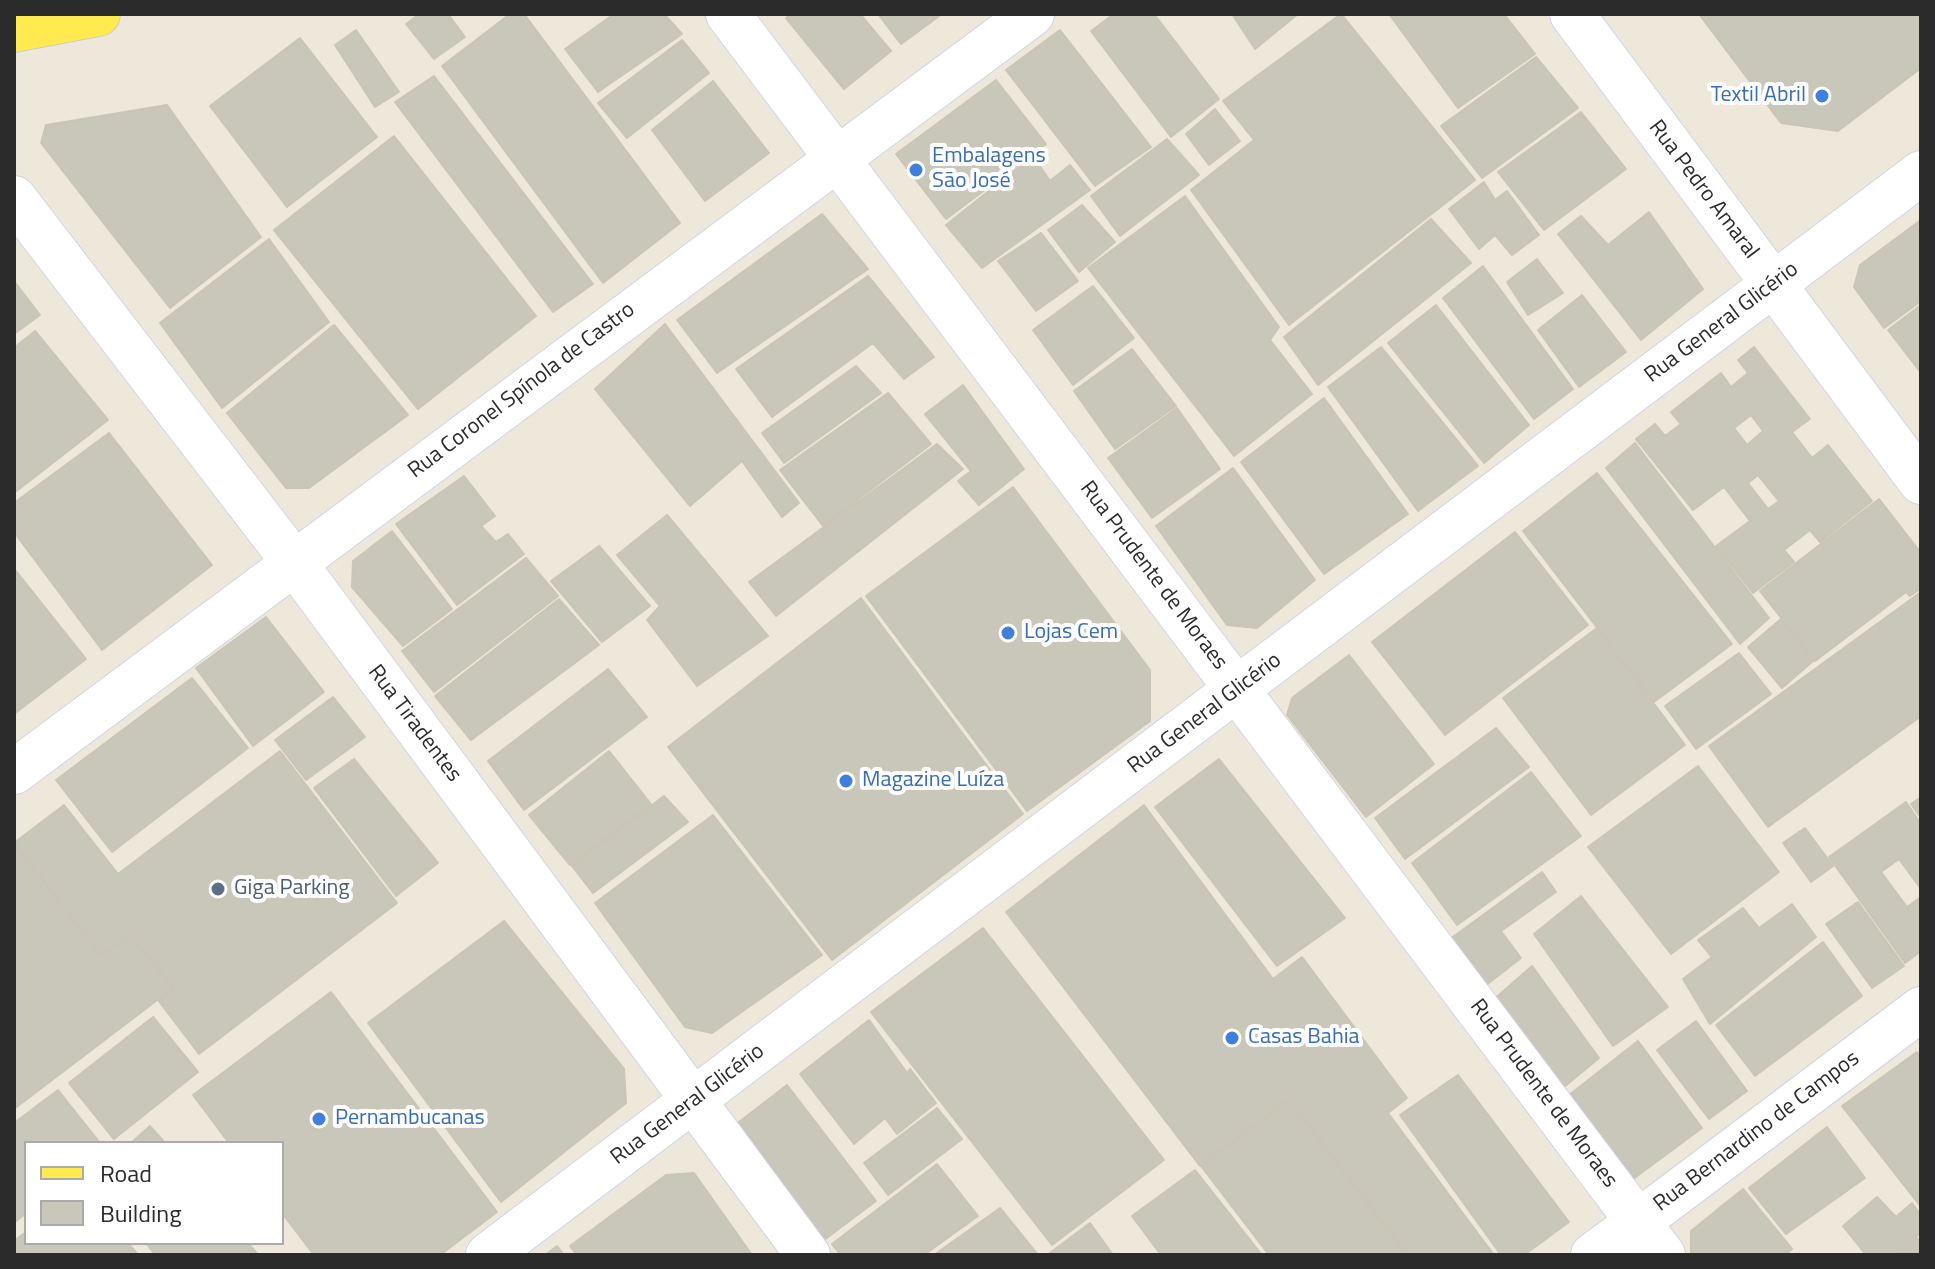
<!DOCTYPE html>
<html>
<head>
<meta charset="utf-8">
<style>
	body { margin:0 }
	#map { position:relative; width:1935px; height:1269px; overflow:hidden; background:#eee8db; font-family:"Titillium Web",sans-serif }
	canvas { display:block }
	.frame { position:absolute; inset:0; border:16px solid #2b2b2b; pointer-events:none }
	.legend { position:absolute; left:24px; top:1141px; width:260px; height:104px; box-sizing:border-box; background:#fff; border:2px solid #aaa; margin:0; padding:10px 14px; list-style:none; font-size:24px; color:#2b2b2b }
	.legend li { display:flex; align-items:center; gap:16px; height:40px }
	.legend b { width:40px; border:2px solid #aaa }
</style>
</head>
<body>
<div id="map">
<canvas width="1935" height="1269"></canvas>
<div class="frame"></div>
<ul class="legend">
<li><b style="height:10px;background:#ffeb50"></b>Road</li>
<li><b style="height:22px;background:#c9c6ba"></b>Building</li>
</ul>
</div>
<script>
const ctx = document.querySelector('canvas').getContext('2d');
ctx.lineJoin = 'round';
function fillPath(path, color) { ctx.fillStyle = color; ctx.fill(path, 'evenodd'); }
function strokePath(path, color, width, dash) { ctx.strokeStyle = color; ctx.lineWidth = width; ctx.lineCap = dash ? 'butt' : 'round'; ctx.setLineDash(dash || []); ctx.stroke(path); }
function drawText(font, color, halo, rows, align = 'center') {
  ctx.font = font + ' "Titillium Web",sans-serif'; ctx.lineWidth = 8; ctx.setLineDash([]); ctx.textBaseline = 'middle'; ctx.strokeStyle = halo; ctx.fillStyle = color; for (const [text, x, y, turn = 0] of rows) {
    ctx.save(); ctx.translate(x, y); ctx.rotate((+turn || 0) * Math.PI / 180); ctx.textAlign = isNaN(turn) ? turn : align; if (halo) ctx.strokeText(text, 0, 0); ctx.fillText(text, 0, 0); ctx.restore();
  }
}
const building = new Path2D(`
	M419,14H448L465,37L434,59L406,24Z
	M510,14H524L680,223L603,283L442,66Z
	M614,14H664L682,34L598,92L565,49Z
	M791,14H860L891,51L844,89L786,18Z
	M878,14H942L901,44Z
	M1114,14H1154L1219,99L1171,137L1091,31Z
	M1232,14H1298L1255,49Z
	M1341,14L1475,180L1289,325L1191,190L1254,140L1223,101Z
	M1389,14H1504L1535,54L1458,108Z
	M1699,14H1921V68L1838,131L1781,123Z
	M356,30L399,92L375,107L335,45Z
	M1060,30L1151,147L1095,186L1006,70Z
	M300,38L377,137L287,207L210,106Z
	M682,40L709,73L627,138L598,103Z
	M1536,57L1578,108L1482,178L1441,126Z
	M434,76L593,284L553,312L395,102Z
	M996,80L1046,144L946,219L896,154Z
	M713,81L769,153L705,201L652,130Z
	M167,105L261,237L170,308L41,143L46,125Z
	M1215,109L1240,141L1209,165L1186,134Z
	M1581,112L1626,169L1544,230L1498,172Z
	M394,136L536,316L418,409L274,230Z
	M1167,139L1199,175L1120,236L1091,196Z
	M1033,156L1050,181L1070,165L1090,190L982,268L946,225Z
	M1484,182L1495,200L1507,191L1539,235L1512,255L1495,235L1479,249L1449,209Z
	M1185,196L1279,327L1270,340L1312,394L1234,456L1088,268Z
	M1082,205L1115,242L1079,272L1048,230Z
	M1649,212L1703,289L1641,340L1558,234L1581,216L1608,245Z
	M822,214L868,269L717,373L677,320Z
	M1431,219L1471,263L1318,385L1284,337Z
	M1921,220V301L1884,328L1854,287L1860,265Z
	M1041,233L1078,281L1036,311L998,261Z
	M269,239L329,322L222,408L160,323Z
	M1537,259L1563,293L1528,315L1507,282Z
	M1483,266L1573,389L1534,419L1443,298Z
	M868,276L934,357L904,379L873,343L772,417L736,369Z
	M14,281L40,315L14,334Z
	M1093,286L1134,338L1073,385L1033,330Z
	M1582,295L1626,352L1579,387L1538,330Z
	M1436,305L1529,425L1484,463L1388,343Z
	M1921,305V373L1888,330Z
	M665,324L799,503L782,517L742,461L690,506L595,389Z
	M334,325L408,415L309,488H286L227,413Z
	M35,331L108,420L14,493V348Z
	M1381,347L1478,466L1418,511L1328,387Z
	M1754,347L1810,419L1792,432L1812,458L1828,445L1872,501L1820,542L1810,530L1784,550L1794,562L1753,593L1716,546L1750,521L1724,487L1693,510L1636,439L1655,424L1665,436L1681,424L1671,412L1721,373L1731,387L1748,373L1738,360ZM1751,415L1763,431L1747,445L1734,428ZM1758,475L1779,501L1768,509L1748,483Z
	M1132,349L1176,406L1115,449L1074,391Z
	M856,366L881,393L784,463L762,433Z
	M963,385L1024,469L979,505L958,481L971,471L925,414Z
	M888,393L931,444L823,526L780,470Z
	M1324,398L1408,514L1324,574L1241,462Z
	M1177,408L1220,469L1152,518L1108,458Z
	M109,433L212,565L102,650L14,532V503Z
	M1635,443L1769,618L1740,644L1606,468Z
	M937,444L963,469L776,616L749,582Z
	M1233,468L1315,580L1257,628L1227,625L1156,526Z
	M1597,473L1732,644L1654,702L1523,531Z
	M464,476L495,516L481,526L496,542L508,534L524,554L457,605L396,524Z
	M1013,487L1150,670V721L1027,811L866,596Z
	M1879,499L1921,553V588L1910,596L1906,592L1815,661L1760,591Z
	M667,515L768,636L697,686L647,620L660,606L617,555Z
	M392,531L452,609L403,646L352,587L353,561Z
	M1515,532L1588,625L1445,735L1372,642Z
	M599,546L650,606L602,642L551,581Z
	M526,558L558,596L434,692L402,651Z
	M16,571L86,659L14,714V573Z
	M1921,592V716L1768,827L1709,746Z
	M861,598L1023,814L832,960L668,747Z
	M559,599L599,645L471,740L435,696Z
	M266,617L324,692L253,746L196,668Z
	M1781,619L1813,661L1782,688L1748,647Z
	M1597,628L1685,745L1591,815L1503,698Z
	M1739,653L1771,694L1696,749L1665,706Z
	M1349,655L1434,764L1366,817L1287,715L1292,698Z
	M608,669L647,717L524,810L488,761Z
	M192,678L248,748L112,852L56,780Z
	M333,697L365,737L306,780L275,740Z
	M1496,728L1529,767L1405,859L1375,818Z
	M280,751L397,903L199,1054L158,1000L173,988L130,934L101,956L14,843L64,805L118,874Z
	M609,751L651,804L570,865L529,815Z
	M354,759L438,863L396,896L314,788Z
	M1219,759L1345,918L1277,966L1155,807Z
	M1698,766L1779,872L1671,954L1588,847Z
	M1531,772L1581,836L1457,925L1412,863Z
	M664,796L688,822L593,893L572,866Z
	M1921,797V818L1911,804Z
	M1906,802L1921,824V889L1899,859L1881,872L1907,907L1921,897V951L1905,963L1829,857Z
	M1144,805L1273,979L1302,957L1407,1098L1388,1113L1494,1255H1408L1289,1099L1200,1166L1006,912Z
	M713,815L822,955L712,1033L685,1027L595,903Z
	M1805,828L1833,866L1811,882L1783,843Z
	M14,843L101,956L130,934L173,988L14,1109Z
	M1542,872L1556,892L1501,931L1521,958L1481,989L1446,942Z
	M1581,896L1668,1007L1613,1046L1534,934Z
	M1858,902L1904,966L1872,988L1826,924Z
	M1792,904L1816,937L1710,1024L1683,979L1712,957L1698,940L1743,908L1759,928Z
	M504,921L624,1069L626,1103L501,1202L368,1023Z
	M983,928L1164,1160L1052,1245L871,1012Z
	M1823,942L1862,996L1755,1076L1716,1025Z
	M1532,966L1599,1058L1558,1092L1491,1002Z
	M331,992L497,1212L440,1255H314L282,1213V1143H229L193,1095Z
	M153,1017L198,1072L114,1139L69,1083Z
	M869,1020L907,1073L910,1069L936,1103L897,1134L885,1118L854,1144L800,1074Z
	M1696,1021L1747,1091L1709,1119L1657,1050Z
	M1638,1041L1702,1128L1629,1182L1564,1099Z
	M1917,1052L1921,1057V1207L1842,1106Z
	M1458,1075L1569,1222L1524,1255H1501L1400,1115Z
	M787,1085L876,1201L824,1240L739,1122Z
	M58,1090L100,1143H26V1213L14,1223V1123Z
	M1289,1100L1406,1255H1269L1201,1166Z
	M937,1108L962,1139L888,1195L864,1163Z
	M150,1126L165,1143H131Z
	M1827,1127L1865,1178L1786,1234L1749,1188Z
	M937,1164L978,1216L924,1255H841L832,1244Z
	M1195,1170L1262,1255H1161L1132,1216Z
	M694,1173L752,1255H577L570,1246L666,1175Z
	M1743,1189L1792,1249L1785,1255H1691V1231Z
	M1877,1197L1896,1217L1912,1203L1921,1215V1232L1916,1237L1921,1243V1253L1866,1255L1843,1226Z
	M1000,1208L1038,1255H934Z
	M1090,1223L1113,1255H1047Z
	M26,1232V1243H128L138,1255H14V1241Z
	M146,1243H248L258,1255H155Z
	M557,1246L564,1255H545Z`);
const minor = new Path2D(`
	M14,198L293,561L808,1255
	M14,772L1032,14
	M488,1255L1238,688
	M1593,1255L1638,1222`);
const tertiary = new Path2D(`
	M728,14L1663,1255
	M1572,14L1921,482
	M1238,688L1921,173
	M1638,1222L1921,1009`);
const primary = new Path2D(`
	M14,30L98,14`);
const markers = [
	[1822,96,8,"#3f7fe0"],
	[916,170,8,"#3f7fe0"],
	[1008,633,8,"#3f7fe0"],
	[846,781,8,"#3f7fe0"],
	[218,889,8,"#5c6f8a"],
	[1232,1038,8,"#3f7fe0"],
	[319,1119,8,"#3f7fe0"]
];
const shopNames = [
	["Textil Abril",1806,96,"right"],
	["Embalagens",932,157],
	["São José",932,182],
	["Lojas Cem",1024,633],
	["Magazine Luíza",862,781],
	["Casas Bahia",1248,1038],
	["Pernambucanas",335,1119]
];
const streetNames = [
	["Rua Pedro Amaral",1703,190,53],
	["Rua General Glicério",1722,323,-37],
	["Rua Coronel Spínola de Castro",522,391,-37],
	["Rua Prudente de Moraes",1153,576,53],
	["Rua General Glicério",1205,714,-37],
	["Rua Tiradentes",414,724,53],
	["Rua Prudente de Moraes",1543,1094,53],
	["Rua General Glicério",688,1105,-37],
	["Rua Bernardino de Campos",1757,1132,-37]
];
const serviceNames = [
	["Giga Parking",234,889]
];
fillPath(building, '#c9c6ba');
strokePath(building, '#cac5b5', 2);
strokePath(minor, '#d1d2e5', 46);
strokePath(tertiary, '#d1d2e5', 46);
strokePath(primary, '#ccc', 46);
strokePath(minor, '#fff', 44);
strokePath(tertiary, '#fff', 44);
strokePath(primary, '#ffeb50', 44);
for (const [x, y, r, color] of markers) { const dot = new Path2D(); dot.arc(x, y, r, 0, 2 * Math.PI); ctx.fillStyle = color; ctx.fill(dot); strokePath(dot, '#fff', 3); }
drawText('22px', '#366cbe', '#fff', shopNames, 'left');
drawText('22px', '#2b2b2b', '#fff', streetNames);
drawText('22px', '#4e5e75', '#fff', serviceNames, 'left');
</script>
</body>
</html>
